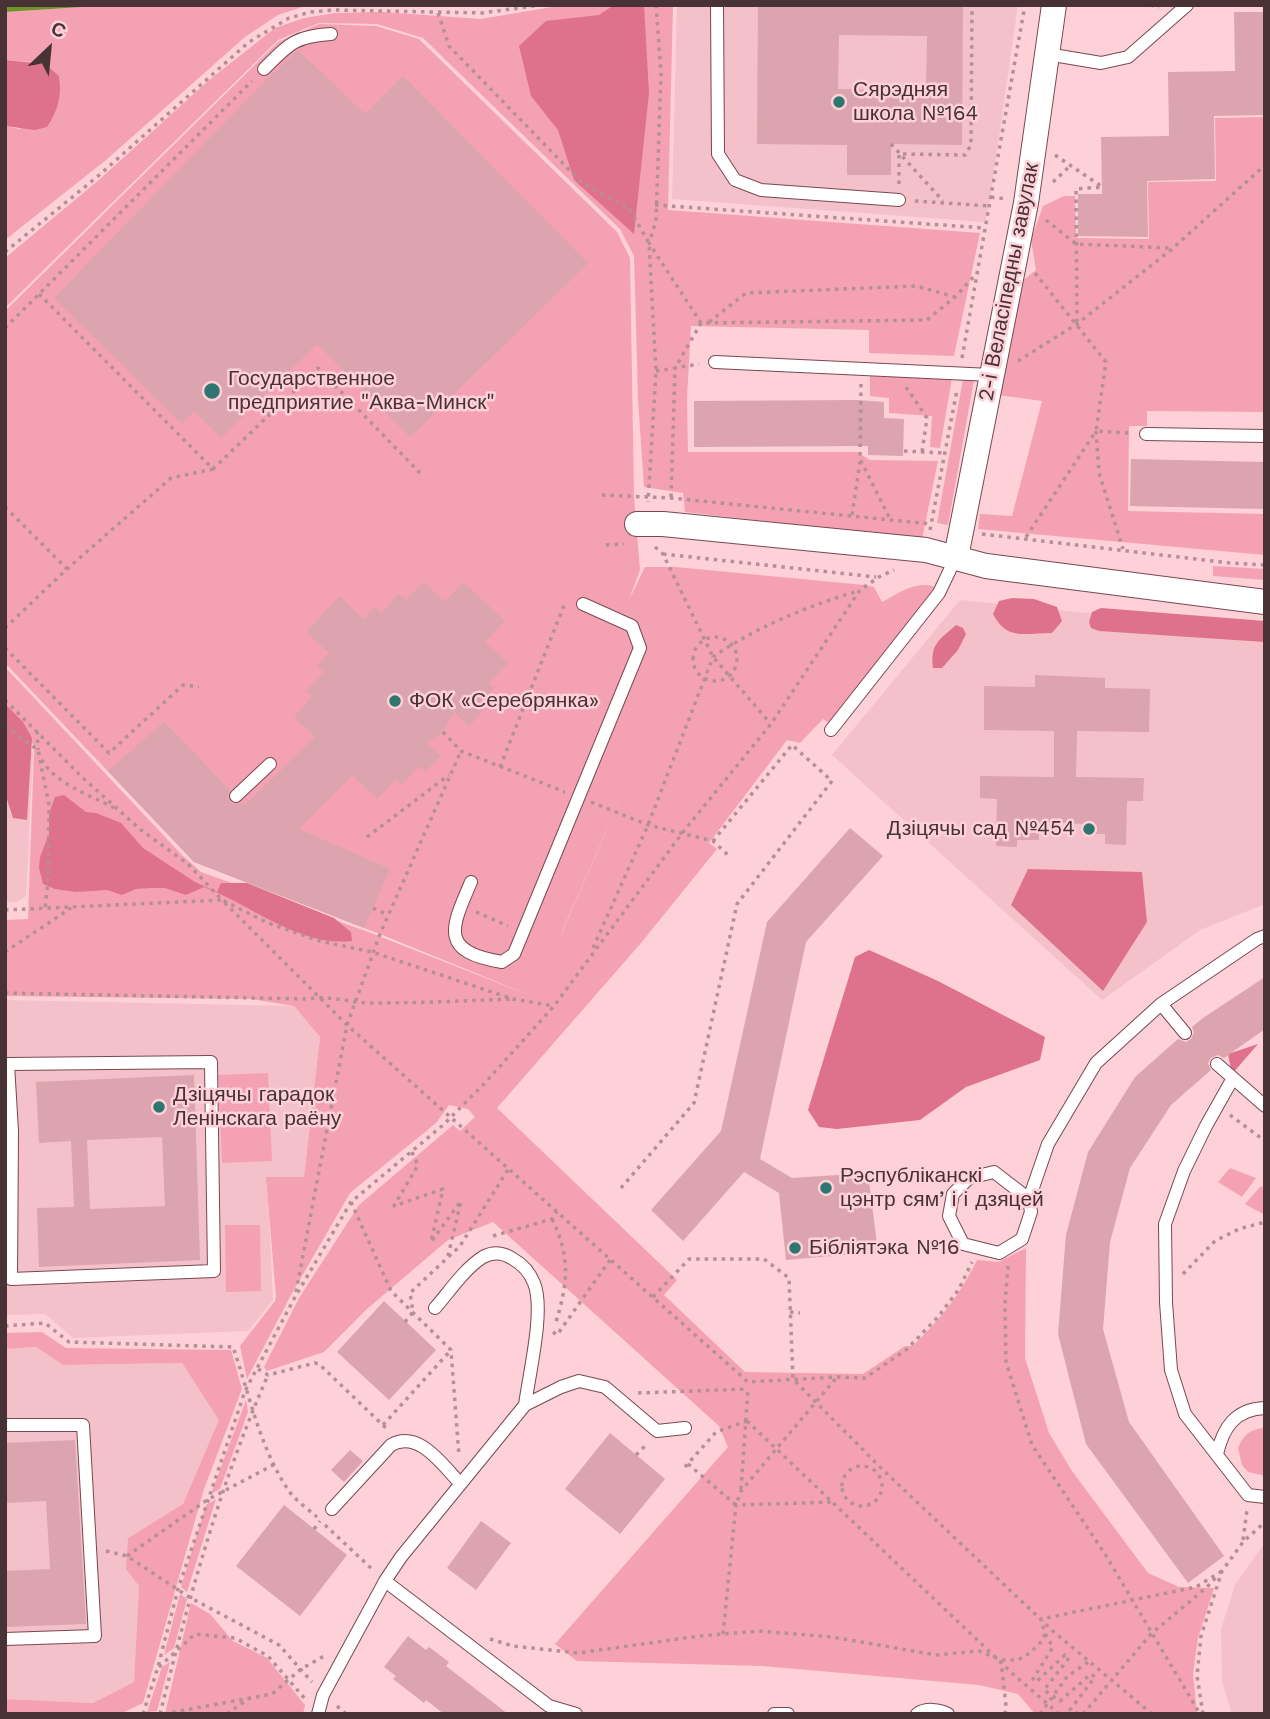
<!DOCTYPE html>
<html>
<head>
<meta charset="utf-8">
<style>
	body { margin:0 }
	#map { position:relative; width:1270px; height:1719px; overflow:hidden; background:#fed0d8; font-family:"Work Sans",sans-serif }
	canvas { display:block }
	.frame { position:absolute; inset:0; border:7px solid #483236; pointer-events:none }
	.north { position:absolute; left:14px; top:14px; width:70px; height:70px; -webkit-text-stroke:5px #fed0d8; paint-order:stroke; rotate:26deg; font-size:19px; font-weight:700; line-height:28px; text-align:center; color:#483236 }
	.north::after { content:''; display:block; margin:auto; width:24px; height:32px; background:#483236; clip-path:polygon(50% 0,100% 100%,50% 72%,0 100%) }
</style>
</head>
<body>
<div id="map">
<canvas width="1270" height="1719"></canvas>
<div class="frame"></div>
<div class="north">С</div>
</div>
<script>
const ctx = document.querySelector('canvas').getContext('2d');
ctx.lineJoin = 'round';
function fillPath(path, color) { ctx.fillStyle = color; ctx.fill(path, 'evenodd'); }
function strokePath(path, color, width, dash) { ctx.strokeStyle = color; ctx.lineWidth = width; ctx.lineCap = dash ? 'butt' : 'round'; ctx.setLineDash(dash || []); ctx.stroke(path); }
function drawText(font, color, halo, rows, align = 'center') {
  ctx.font = font + ' "Work Sans",sans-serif'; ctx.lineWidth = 5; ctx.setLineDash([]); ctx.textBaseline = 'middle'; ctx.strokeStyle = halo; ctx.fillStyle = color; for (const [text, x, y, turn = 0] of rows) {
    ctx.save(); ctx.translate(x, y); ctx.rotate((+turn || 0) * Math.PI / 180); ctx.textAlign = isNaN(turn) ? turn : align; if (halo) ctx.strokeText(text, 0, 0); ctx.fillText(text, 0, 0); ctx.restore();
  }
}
const built = new Path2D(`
	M677,5H1018L989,206L985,222L672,199Z
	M960,600L1265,631V904L1200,930L1102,1000L832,755Z
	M5,733L33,752L26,896L16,902H5Z
	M5,1000L294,1006L320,1037L304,1177H267L273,1300L248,1331L73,1338L45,1314L5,1315Z
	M36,1347L63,1365L182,1363L220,1420L183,1504L128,1538L139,1586L134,1682L93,1703L5,1699V1349Z
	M1265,1542V1714H1232L1222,1682L1221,1629L1235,1585Z`);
const green = new Path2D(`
	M113,5H308L278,15L245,37L106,160L5,240V126L20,129L31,62L5,60V12Z
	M564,5H673L668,210L980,233L954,356L869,353V330L691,326L687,398L688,452H857L870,460L938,461L922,539L685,512L683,493L644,487L638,399L634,256L620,229L423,38L377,24L319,23L278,40L5,308V258L100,179L208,81L275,28L304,18L335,13L383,12L481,19Z
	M319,24L376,26L419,39L617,232L630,258L634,496L640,570L629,600L645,567H676L864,585L874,587L882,602C899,593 916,580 935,587L829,723L823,719L800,743L787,740L709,843L717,849L641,943L497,1108L677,1280L664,1295L745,1372L863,1374L905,1346H913C941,1318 960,1295 977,1260L998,1262L1026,1248L1025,1358L1049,1433L1072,1471L1148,1573L1179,1587L1214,1588L1198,1638L1193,1674L1197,1714H1035L1018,1694L979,1685L762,1666L577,1661L555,1644L728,1447L719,1426L493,1222L448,1240L367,1309L324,1352L267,1371L264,1367L299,1298L359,1205L453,1125L460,1131L475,1117L468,1109L449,1105L436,1123L350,1193L291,1295L247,1379L240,1346L275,1301L276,1297L266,1177H304L320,1037L294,1006L251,999L5,996V920L28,919L34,752L33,744L5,724V667L182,855L201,872L371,933L534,997L380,934L194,862L5,663V311L278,42ZM641,751L561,935V934Z
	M1265,117V412L1147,411V426H1129L1128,511L1265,514V555L978,529L980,514L1012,516L1042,401L998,395L1022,281L1036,270L1031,240L1043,206L1064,196H1075L1076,238L1149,239L1148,182L1216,181L1215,118Z
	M870,375L952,378L940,448L930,447L932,416L889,413V398L870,396Z
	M963,379L974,380L948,525L937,523Z
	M1213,566L1265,569V580L1213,576Z
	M268,1073L272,1161L222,1163L218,1075Z
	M1230,1168L1256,1178L1242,1197L1218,1182Z
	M1261,1186L1265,1188V1213L1263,1214L1245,1204Z
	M225,1225H260L261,1291L226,1292Z
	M42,1332L66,1348L231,1350L242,1389L204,1489L143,1703L120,1714H5V1699L93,1703L134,1682L139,1586L126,1569L128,1538L183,1504L219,1420L182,1363L63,1365L36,1347L5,1349V1333Z
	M246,1400L248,1412L220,1489L211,1494Z
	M1265,1428V1476L1248,1472L1242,1465L1238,1448C1243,1435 1250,1429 1265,1428Z
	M216,1499L187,1592L181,1587L206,1505Z
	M180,1594L187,1599L174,1648L164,1655Z
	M191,1603L210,1614L233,1641L267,1658L305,1705L303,1714H165Z
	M170,1662L157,1711L147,1712L162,1667Z`);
const forest = new Path2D(`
	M614,5H644L649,93L634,234L574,180L558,130L531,96L519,46L546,21L599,15Z
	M5,60L45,64L59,76C62,96 58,110 47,127L35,130L5,126Z
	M1012,598L1034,599L1057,607L1062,621L1052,633C1025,633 1007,641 993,614L999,601Z
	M1101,608L1265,621V642L1099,631L1091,628L1089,622L1092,612Z
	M956,625L963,628L966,634L958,650L942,668H933C930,644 939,640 956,625Z
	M5,704L23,722L32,738L27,820L13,818L5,793Z
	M64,795L86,812L96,813L121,823L143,848L195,882L217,892L221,883H247L334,918L351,932L352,941C299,947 251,905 204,887L186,895L165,888H151L136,889L122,895L107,890L76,892L55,889L43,884L39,868L40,857L49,834V813L55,797Z
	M1028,869L1142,872L1147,922L1103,991L1011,905Z
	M869,950L938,981L1045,1037L1040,1060L966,1087L920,1120L837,1129L819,1127L808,1110L855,957Z
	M1258,1044L1232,1074L1228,1054Z`);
const water = new Path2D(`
	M5,5H113L5,12Z`);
const building = new Path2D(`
	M758,5H963L962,145L891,144V175H847V145L757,144ZM839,35L927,36L926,91L838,89Z
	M1234,12H1265V115L1214,116L1215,179L1147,181L1148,237L1078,236V194H1102L1101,137L1169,136L1168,72L1235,71Z
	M298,50L365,114L403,76L588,263L410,437L317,344L221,438L194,411L182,424L54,298L270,76Z
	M857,400L884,402V418L904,419L903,456L868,455V446L694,447V401Z
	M1131,459L1265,462V509L1130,506Z
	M423,582L445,602L463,582L505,621L485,642L508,663L489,683L494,688L477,705L483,711L469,726L454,712L443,732L427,743L441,756L425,772L419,766L402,784L396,779L377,799L352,775L299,829L390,869L364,928L194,862L108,771L164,722L230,790L227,797L230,802L237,805L242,802L245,805L315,737L294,717L312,697L306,691L324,672L317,666L329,653L306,632L340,596L363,619L375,607L381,613L399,594L406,600Z
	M1035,675L1105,678V688L1150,689L1149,732L1077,731L1076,777L1144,778L1143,801H1127L1126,845L1105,844V834H1084V824L1039,822V840H1017V847L996,846L997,799L980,798V776L1054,777V731L984,730V686L1035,687Z
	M850,828L883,856L806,942L760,1159L792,1178L868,1173L878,1252L786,1260L779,1193L744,1172L683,1241L651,1210L721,1131L767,922Z
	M1265,977V1029L1224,1058L1218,1055L1211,1058L1208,1063L1211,1070L1171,1105L1130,1168L1110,1242L1103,1329L1129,1422L1224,1556L1188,1583L1086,1444L1058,1334L1066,1235L1088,1152L1135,1077L1178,1039L1186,1042L1191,1039L1194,1032L1192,1027L1203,1018Z
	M194,1075L200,1260L39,1267L37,1208L74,1207L71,1141L39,1143L36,1082ZM162,1137L165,1206L90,1209L87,1140Z
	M384,1301L436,1350L389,1400L337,1352Z
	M610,1433L665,1479L620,1534L565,1489Z
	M75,1440L86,1624L5,1627V1571L50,1569L46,1501L5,1503V1443Z
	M350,1450L363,1461L344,1482L331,1470Z
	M284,1505L347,1555L300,1616L236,1566Z
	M481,1521L511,1543L476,1590L447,1568Z
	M408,1636L426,1650L429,1647L449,1662L446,1666L508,1714H444L426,1700L424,1703L393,1679L396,1676L384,1667Z`);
const path = new Path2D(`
	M656,5L661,73L656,221L649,243L701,323L927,320L955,297L978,272
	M1150,5L1159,7
	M438,13L449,46L581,182L629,208L649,243L656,371L648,502
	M891,144L943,201
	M1055,155L1101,186
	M1053,182L1070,166
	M899,184V154L965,155L971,145L972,5
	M991,197L1006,199
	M915,201L990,206
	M655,205L985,228
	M1046,220L1076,244L1171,248
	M5,252L97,177L249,42L289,18L311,12L334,10L482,13L541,5
	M1035,273L1106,362L1096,431L1129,433
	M39,294L213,469L318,368L420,473
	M709,322L746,293L916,286L955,297
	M1077,322L1076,189L1102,187
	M5,328L252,81
	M962,358L1025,5
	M1018,361L1077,324L1172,249L1265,165
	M656,371L675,368L701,323
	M861,384L860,459L890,519
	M906,387L927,418L922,452
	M1096,431L1099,473L1123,549
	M904,451L945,453
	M602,495L671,498L931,524
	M671,497L675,368L699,364
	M5,507L67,569
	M852,515L860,462
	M930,530L957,390
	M982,534L1230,563L1265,565
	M1026,537L1096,431
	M606,545L624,544
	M655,547L663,554L713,657L770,723
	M663,554L876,577
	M5,628L67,569L171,478L213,469
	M693 659a22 22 0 1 1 44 0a22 22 0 1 1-44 0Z
	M5,648L109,753L183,685L199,687
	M5,700L83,778L141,830L188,864L222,900L268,923L320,941L372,952L513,999L554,1006
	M5,726L38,750C45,780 88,794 114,808
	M37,731L38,750
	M443,732L461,751L565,792
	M40,760L49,805L48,882L45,908
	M500,767L565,603
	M591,802L648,825L713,841L728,855
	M367,837L449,775
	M373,908L388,915
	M5,910L222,900L347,1025L748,1382L837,1377L865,1378L906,1350L938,1317L959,1289L972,1262
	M476,912L508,926
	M593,948L648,825L713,657C756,627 808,606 858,591
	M5,952L71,908
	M5,993L308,999C328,995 348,1002 368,1003C416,1003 464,1001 511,999
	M1230,1115L1265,1141
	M412,1152L418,1165L394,1206L443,1189L431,1242L461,1201L448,1256
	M621,1188L694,1103L737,904L832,781L792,745L713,841
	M351,1202L391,1291L451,1350L459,1456
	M552,1219C571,1258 568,1284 555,1325
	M493,1236L552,1219L557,1211
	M1008,1266L1005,1304L1006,1362L1032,1445L1105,1554L1200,1714
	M1183,1274L1215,1241L1239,1229L1265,1222
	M296,1292L347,1025L380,934L461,751
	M653,1297L689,1259H764L789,1278L793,1379L880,1467L1054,1632L1152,1714
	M790,1312L800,1313
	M405,1322L413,1312L410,1293L460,1246L509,1168
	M5,1326L45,1323L69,1342L233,1347C249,1393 260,1449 289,1491C296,1501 308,1509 317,1517
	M553,1332L557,1335L610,1260
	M258,1369L268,1375L315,1363L319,1364L388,1430
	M638,1393L748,1389
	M747,1421L1013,1674L1059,1714
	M383,1425L451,1350
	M636,1455L647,1444
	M688,1464L736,1505L741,1491L837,1377
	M842 1486a20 20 0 1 1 40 0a20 20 0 1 1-40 0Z
	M685,1467L716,1432L747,1421
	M741,1489L748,1389
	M325,1525L373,1570
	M314,1529L320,1521
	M1243,1540L1247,1510
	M106,1551L127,1556L189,1597L279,1645L312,1682
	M127,1556L207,1500L275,1464
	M723,1634L736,1505L834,1502
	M1045,1634L1053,1647L1033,1679L1036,1682L1065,1655L1069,1658L1044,1690L1060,1701L1091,1674L1095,1677L1070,1710L1079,1714
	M490,1639L513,1646L578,1653L700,1636L759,1631L832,1637L936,1655L979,1651L1001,1660H1018L1030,1653L1042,1641L1045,1634L1041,1619L1196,1587L1222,1571
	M1001,1660L1006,1706L1005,1714
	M159,1667L195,1634L235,1638L268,1656L306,1700
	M337,1706L346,1714
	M143,1714L158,1667L178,1589L245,1391L295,1297L351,1202L442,1126L484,1084L554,1006L683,832L771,724L860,590L879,577L894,570
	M160,1714C189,1598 220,1484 268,1375
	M164,1714L272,1694L301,1669L326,1655
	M227,1714L251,1697
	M1040,1714L1067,1677L1088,1662
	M1083,1714L1151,1634L1207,1587L1218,1575
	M1203,1714L1197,1676L1201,1636L1222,1571L1243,1542L1265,1522`);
const service = new Path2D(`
	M717,5L718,154L735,180L761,190L899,200
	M1047,54L1101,63L1128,57L1187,5
	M264,69C289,44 295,36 331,34
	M715,362L991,375
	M1146,434L1265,436
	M831,730L939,593L956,557
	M236,796L270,764
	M471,882C451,928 439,952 502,962L514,954L640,648L632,626L583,604
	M1161,1004L1185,1033
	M1217,1064L1233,1078L1206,1126L1184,1171L1165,1224L1166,1302L1171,1370L1185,1414L1248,1495L1265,1497
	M1233,1078L1265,1106
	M5,1132L12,1131L11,1279L214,1271L211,1062L8,1064L12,1131
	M1029,1199L994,1172L969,1178L953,1194L949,1216L963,1244L999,1253L1022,1239L1031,1212L1029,1199L1048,1144L1096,1063L1161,1004L1257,939L1265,936
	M435,1308C449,1292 465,1268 483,1257C494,1251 504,1253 513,1259C522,1264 530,1273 534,1283C545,1310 529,1374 525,1405
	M5,1425H83L95,1636L5,1639
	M1217,1454C1223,1428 1235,1409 1265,1408
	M332,1509L391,1445C419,1429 443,1466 460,1483
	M385,1581L549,1706L576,1714
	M318,1714L323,1695L385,1581L401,1557L525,1405L561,1387L579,1381L605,1387L657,1431L685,1428
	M774,1714H788
	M917,1714C925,1708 940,1709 948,1714`);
const minor = new Path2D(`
	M637,524H663L926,550L986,566L1265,602
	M956,557L1026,203L1054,5`);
const markers = [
	[839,102,7,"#2e766f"],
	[212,391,9,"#2e766f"],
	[395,701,7,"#2e766f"],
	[1089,829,7,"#2e766f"],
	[159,1107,7,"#2e766f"],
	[826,1188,7,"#2e766f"],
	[795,1248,7,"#2e766f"]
];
const poiNames = [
	["Сярэдняя",853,90],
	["школа №164",853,114],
	["Государственное",228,379],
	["предприятие \"Аква-Минск\"",228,403],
	["ФОК «Серебрянка»",409,701],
	["Дзіцячы сад №454",1075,829,"right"],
	["Дзіцячы гарадок",173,1095],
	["Ленінскага раёну",173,1119],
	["Рэспубліканскі",840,1176],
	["цэнтр сямʼі і дзяцей",840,1200],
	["Бібліятэка №16",809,1248]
];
const streetNames = [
	["2-і Веласіпедны завулак",1009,282,-79]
];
fillPath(built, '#f4c1ca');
fillPath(green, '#f4a2b3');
fillPath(forest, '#de718b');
fillPath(water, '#709329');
fillPath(building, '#dba4ae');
strokePath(service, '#784852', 14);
strokePath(minor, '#784852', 26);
strokePath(path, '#b49096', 3.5, [3.5, 5]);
strokePath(service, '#fff', 12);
strokePath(minor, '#fff', 24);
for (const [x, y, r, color] of markers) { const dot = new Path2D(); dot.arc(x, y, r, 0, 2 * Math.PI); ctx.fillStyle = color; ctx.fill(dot); strokePath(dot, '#fed0d8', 2.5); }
drawText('21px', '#483236', '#fed0d8', poiNames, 'left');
drawText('21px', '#483236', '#fed0d8', streetNames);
</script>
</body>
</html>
